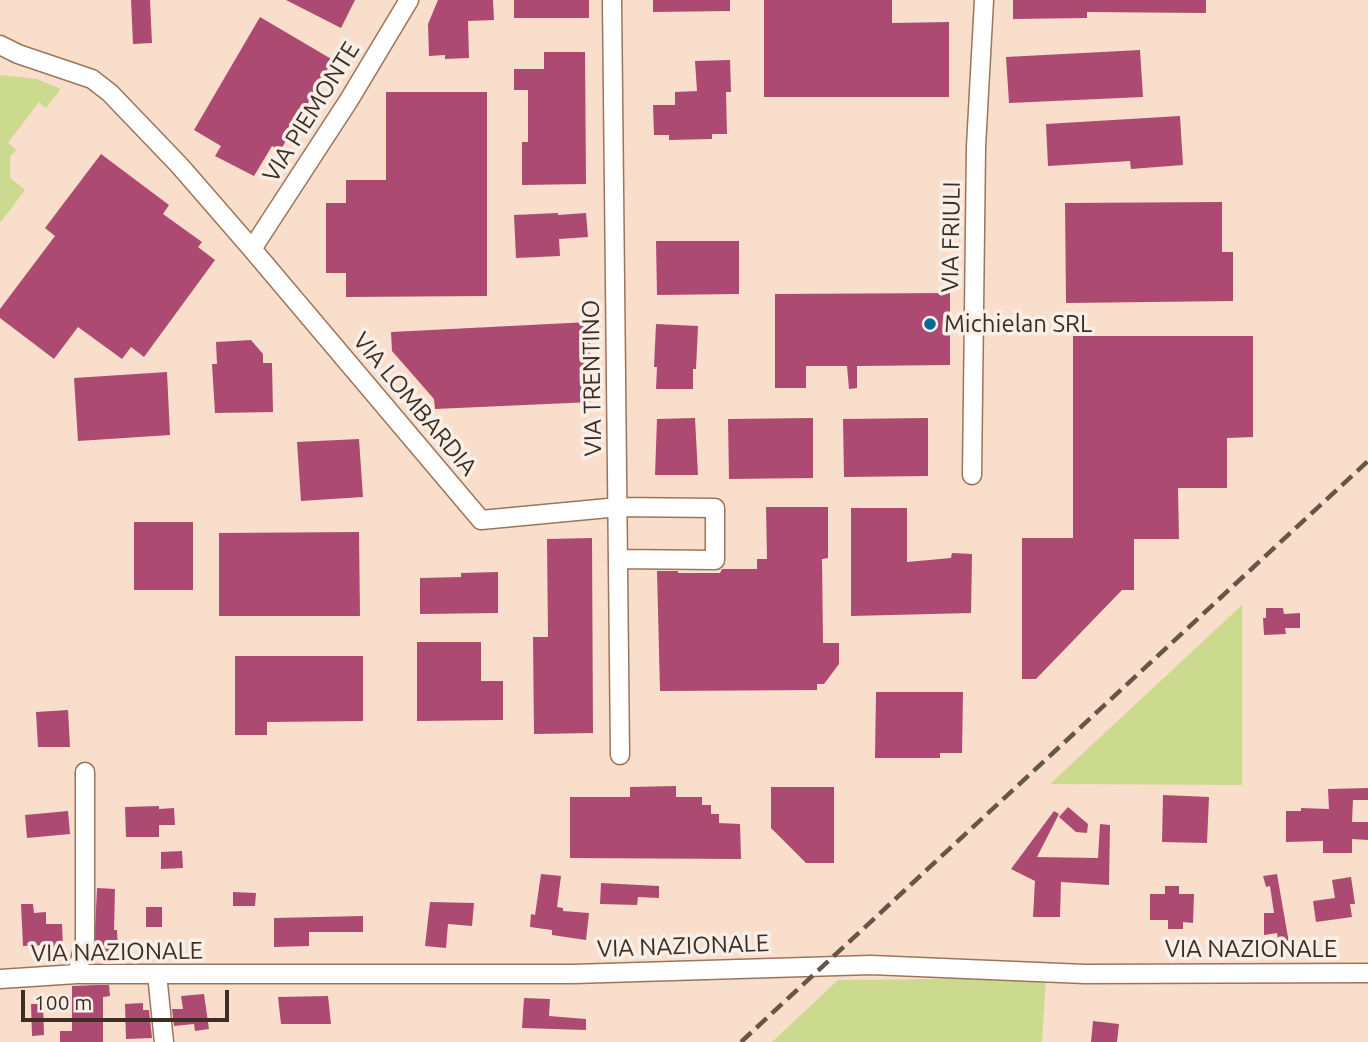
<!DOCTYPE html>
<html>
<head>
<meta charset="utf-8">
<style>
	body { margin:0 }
	#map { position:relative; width:1368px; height:1042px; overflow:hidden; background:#f9decc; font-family:Ubuntu,sans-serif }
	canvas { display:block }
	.scale { position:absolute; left:21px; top:990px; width:208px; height:32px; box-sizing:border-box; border:4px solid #3e2e22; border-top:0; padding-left:9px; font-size:21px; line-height:24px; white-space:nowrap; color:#3e2e22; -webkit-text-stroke:5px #f8efe9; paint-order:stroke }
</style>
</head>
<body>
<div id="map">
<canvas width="1368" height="1042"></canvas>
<div class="scale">100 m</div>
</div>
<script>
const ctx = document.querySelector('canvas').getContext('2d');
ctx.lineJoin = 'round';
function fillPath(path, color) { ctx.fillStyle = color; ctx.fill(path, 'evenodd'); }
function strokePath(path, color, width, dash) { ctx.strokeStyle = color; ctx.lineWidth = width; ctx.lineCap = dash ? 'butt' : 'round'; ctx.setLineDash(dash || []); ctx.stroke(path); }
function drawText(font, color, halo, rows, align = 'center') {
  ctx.font = font + ' Ubuntu,sans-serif'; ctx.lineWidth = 7; ctx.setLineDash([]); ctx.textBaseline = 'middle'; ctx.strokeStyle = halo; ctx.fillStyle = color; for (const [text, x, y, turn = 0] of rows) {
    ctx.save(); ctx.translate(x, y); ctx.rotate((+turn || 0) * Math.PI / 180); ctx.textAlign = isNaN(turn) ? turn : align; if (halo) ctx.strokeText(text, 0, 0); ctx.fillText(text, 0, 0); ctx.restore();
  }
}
const green = new Path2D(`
	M0,75L37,79L61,89L46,108L39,102L8,143L16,150L10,157V178L25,190L0,223Z
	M1242,605V785L1050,784Z
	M1046,978L1042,1042H772L838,980Z`);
const building = new Path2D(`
	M131,0H150L152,43L133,44Z
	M286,0H355L341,28Z
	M438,0H493L494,20L468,21L469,58L445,59V55L429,56L428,24Z
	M514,0H589V18H514Z
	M653,0H730V11L653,12Z
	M764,0H892V23L949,22V97H764Z
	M1013,0H1206V13L1087,12V18L1013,19Z
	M260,17L333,60L280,151L272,146L254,176L215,156L221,146L194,130Z
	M1140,50L1143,97L1009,103L1006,57Z
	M544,52H585L586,184L522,185V142H528V90H514V69H544Z
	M730,60L731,92H726L727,134H712V139L669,140V135H654L653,105H675V92L697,91L695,61Z
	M386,92H487V296L346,297V273H326V203H346V180H386Z
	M1180,116L1183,165L1131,169L1130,161L1048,166L1046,124Z
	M101,154L169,205L163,214L202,242L198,247L215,260L144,357L131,347L122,359L78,327L54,359L0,318V309L55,236L45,228Z
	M1222,202V252H1233V301L1066,303L1065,203Z
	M558,213V215L586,213L588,237L559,239L560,256L516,258L514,215Z
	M656,241H739V294L657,295Z
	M950,293V365L857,366V388L849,389L847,366H806V388H775V294Z
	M589,322L592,402L435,409L434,399L392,351L391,332Z
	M656,324L698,326L696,369H693V389H656L657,367H654Z
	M1073,336H1253V437L1227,438V488H1178L1179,539H1134V590H1122L1036,679H1022V538H1073Z
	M251,340L263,354V363H272L273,412L215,413L212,364H217L216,342Z
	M167,372L170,435L78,441L74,378Z
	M695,418L698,475H655L657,419Z
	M813,418V478L729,479L728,419Z
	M928,418V476L844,477L843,419Z
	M359,439L363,497L301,501L297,442Z
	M766,507H828V558L822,559L823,643H839V664L824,684H817V690L660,691L657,571H678V573H720L722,569H757V559H767Z
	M851,508H907V562L951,558L952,553L972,554L971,613L851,616Z
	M134,522H193V590H134Z
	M359,532L360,616H219V533Z
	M592,538L593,733L534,734L533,637H548L547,539Z
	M498,572V613L420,614V578L461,577V573Z
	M1266,608H1283L1284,614L1300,613V628H1285L1286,634L1264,635L1263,618H1266Z
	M417,642H481V681H503V720L417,721Z
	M235,656H363V721L267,722V735H235Z
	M876,692H963L962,753H940V758H875Z
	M68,710L70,747H38L36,712Z
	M676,786V797H702V805H711V814H719V823L740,824L741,859L570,858V797H630V787Z
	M771,787H834V863H806L771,828Z
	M1368,788V800H1353L1352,822H1368V840L1352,839V853H1323V841L1286,842V811H1301V808L1329,809L1328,789Z
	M1163,795L1209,797L1207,843L1162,842Z
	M159,806V809L174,808L175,825H159V837H126L125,807Z
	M1068,807L1088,824L1087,833L1076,832L1059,817Z
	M68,811L70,834L27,838L25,815Z
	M1054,811L1059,814L1037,857L1098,858L1100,824L1110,825L1109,885L1061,882L1060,917H1033L1035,881L1011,869Z
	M182,851L183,868L161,869V852Z
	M541,874L561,876L557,907L563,908V911L589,913L586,940L552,935V930L530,927L531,914L535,915Z
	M1277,874L1289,943L1279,945L1277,933L1264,935V913H1274L1270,886L1266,887L1263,876Z
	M1351,877L1355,904H1350L1352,917L1316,922L1313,901L1335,898L1332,880Z
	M601,883L659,886V898L638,897L637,905L600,904Z
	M1165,886H1179V894H1194L1193,923L1183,922V929H1168V920H1150V894H1165Z
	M97,888L115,889L114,930H117L118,952L94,951Z
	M233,892L256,893L255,906H233Z
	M430,902L474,903L472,926L448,924L446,948L425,946Z
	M21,904H33L34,913L46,912V924H62L63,948L48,949L47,945L23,946Z
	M146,907H162V927H146Z
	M363,916V932H309V946L274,947V918Z
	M96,985H109L110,996L103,997V1042H60V1031H72V986Z
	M204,994L209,1029L195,1031L194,1024L174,1026L172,1009H183L181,996Z
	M328,996L331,1024H281L278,997Z
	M524,998L550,999L549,1016L586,1019V1030L522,1028Z
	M143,1003V1010H149L152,1038L126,1039L125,1004Z
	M31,1004H43L44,1035L32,1036Z
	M1093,1021L1119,1024L1117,1042H1091Z`);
const minor = new Path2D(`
	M612,0L620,755
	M0,45L18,54L92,79L110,93L180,166L252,249L481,520L619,507L715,508V560L619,559
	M252,249L349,100L409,0
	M972,475L976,147L984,0
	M77,974L85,940V772
	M157,974L164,1042
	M0,979L77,974H573L871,965L1085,974L1368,973`);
const rail = new Path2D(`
	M741,1042L1368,461`);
const markers = [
	[930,324,7,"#046a98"]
];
const streetNames = [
	["VIA PIEMONTE",311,112,-58],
	["VIA FRIULI",951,237,-89],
	["VIA TRENTINO",592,378,-91],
	["VIA LOMBARDIA",415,404,50],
	["VIA NAZIONALE",683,946,-2],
	["VIA NAZIONALE",1251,949],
	["VIA NAZIONALE",117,952,-1]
];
const poiNames = [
	["Michielan SRL",944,324]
];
fillPath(green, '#ccda90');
fillPath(building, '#ad4a72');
strokePath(minor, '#9c7559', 21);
strokePath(minor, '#fff', 18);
strokePath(rail, '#675547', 4.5, [14, 7]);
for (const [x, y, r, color] of markers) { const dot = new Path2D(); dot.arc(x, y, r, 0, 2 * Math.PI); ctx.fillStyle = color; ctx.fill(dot); strokePath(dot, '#f8efe9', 2.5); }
drawText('24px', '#3e2e22', '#f8efe9', streetNames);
drawText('24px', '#3e2e22', '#f8efe9', poiNames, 'left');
</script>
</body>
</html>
